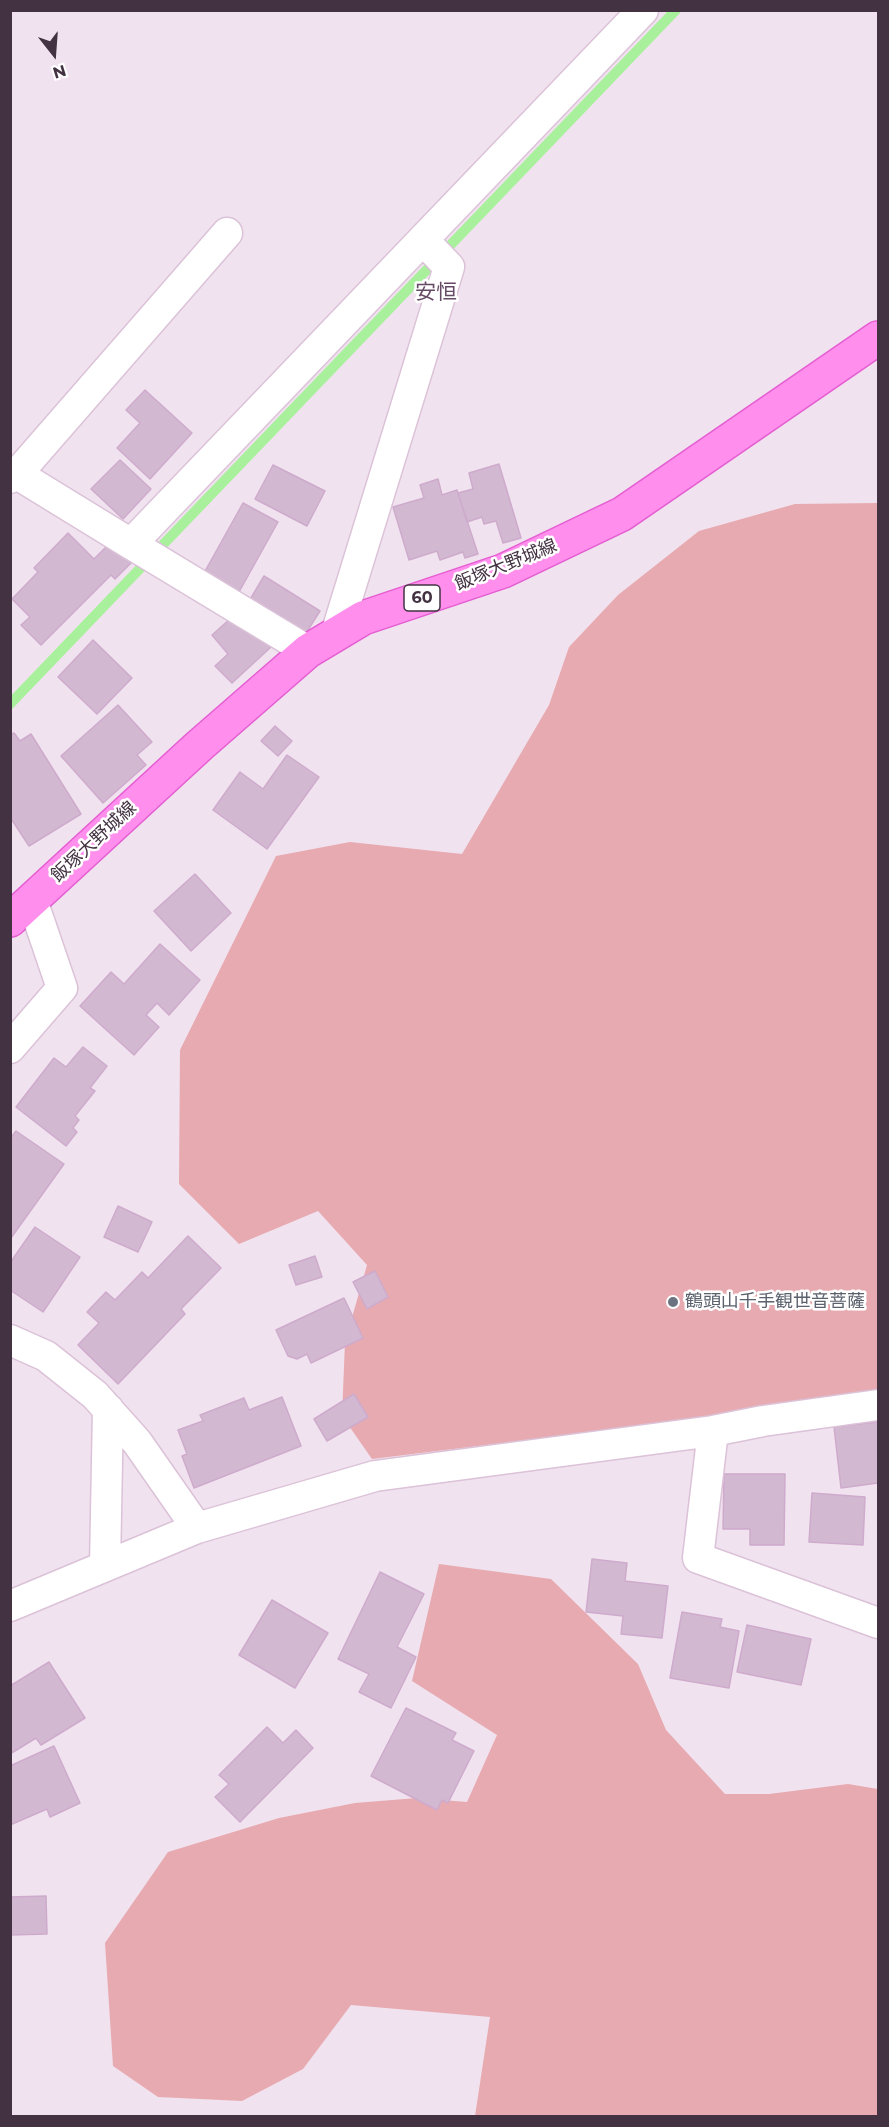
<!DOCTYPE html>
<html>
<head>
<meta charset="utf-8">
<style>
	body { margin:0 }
	#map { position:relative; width:889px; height:2127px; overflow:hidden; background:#f1e2ef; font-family:Montserrat,sans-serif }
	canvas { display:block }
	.frame { position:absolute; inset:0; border:12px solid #433342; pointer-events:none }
	.north { position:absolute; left:24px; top:24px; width:60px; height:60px; -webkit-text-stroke:4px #fff; paint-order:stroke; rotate:163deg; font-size:16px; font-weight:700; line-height:24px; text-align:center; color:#433342 }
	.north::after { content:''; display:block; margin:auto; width:21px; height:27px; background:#433342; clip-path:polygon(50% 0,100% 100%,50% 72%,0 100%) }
</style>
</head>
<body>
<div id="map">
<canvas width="889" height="2127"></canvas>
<div class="frame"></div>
<div class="north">N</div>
</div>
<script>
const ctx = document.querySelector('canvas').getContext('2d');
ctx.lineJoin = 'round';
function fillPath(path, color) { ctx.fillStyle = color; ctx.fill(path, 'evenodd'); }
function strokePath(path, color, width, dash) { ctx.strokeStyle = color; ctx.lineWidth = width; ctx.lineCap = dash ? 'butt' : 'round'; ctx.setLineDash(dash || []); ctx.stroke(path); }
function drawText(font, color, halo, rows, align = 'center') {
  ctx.font = font + ' Montserrat,"Noto Sans JP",sans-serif'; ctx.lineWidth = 5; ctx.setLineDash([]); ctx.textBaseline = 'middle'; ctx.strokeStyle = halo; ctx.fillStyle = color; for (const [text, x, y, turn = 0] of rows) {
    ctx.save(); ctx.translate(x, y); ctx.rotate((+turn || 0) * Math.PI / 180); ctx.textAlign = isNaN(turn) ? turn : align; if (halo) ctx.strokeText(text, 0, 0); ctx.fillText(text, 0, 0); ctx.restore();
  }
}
const green = new Path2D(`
	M878,503V1392L715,1417L372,1459L342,1416L345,1342L367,1265L318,1211L239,1244L179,1184L180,1050L276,856L350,842L462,854L549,705L569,647L618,595L699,531L795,504Z
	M439,1564L551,1579L638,1664L666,1730L725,1794H769L848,1784L878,1789V2116H475L490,2017L351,2005L303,2069L242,2101L158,2097L113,2066L105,1943L168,1852L279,1818L355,1803L417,1798L467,1802L497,1735L412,1681Z`);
const stream = new Path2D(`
	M10,704L676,10`);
const building = new Path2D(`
	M145,390L192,433L150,479L117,448L140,423L126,410Z
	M120,460L151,489L123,519L91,489Z
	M499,464L521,538L503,543L496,521L484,524L482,517L467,522L458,493L473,489L469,473Z
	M273,465L325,491L307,526L255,499Z
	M438,479L442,495L457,490L478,554L465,558L463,552L440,560L437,551L409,560L393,507L424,498L420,485Z
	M243,503L278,522L239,592L204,573Z
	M68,533L94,559L111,542L131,563L115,579L111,575L41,645L21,625L30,617L12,599L38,572L34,568Z
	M264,576L320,611L303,638L248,603Z
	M239,611L271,647L232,683L215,666L228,654L212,635Z
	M93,640L132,678L97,714L58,677Z
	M118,705L152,742L137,755L146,765L103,803L61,756Z
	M275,726L292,741L278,756L261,741Z
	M14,733L20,741L31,734L81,814L29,846L10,817V735Z
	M287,755L319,777L267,849L213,810L240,772L263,789Z
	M195,874L231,913L191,951L154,911Z
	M160,944L200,980L169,1015L157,1003L146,1015L159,1027L134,1055L80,1006L111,972L124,984Z
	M83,1047L107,1066L90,1088L95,1091L75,1116L79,1120L73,1128L77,1132L66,1146L16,1107L54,1058L66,1067Z
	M16,1131L64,1164L11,1238L10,1139Z
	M118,1206L152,1222L138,1252L104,1237Z
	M35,1227L80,1257L43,1312L10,1290V1263Z
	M188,1236L221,1268L181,1309L185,1314L118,1384L78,1345L99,1323L87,1312L106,1292L115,1300L142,1272L148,1278Z
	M315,1256L322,1277L296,1285L289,1265Z
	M375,1271L388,1297L367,1309L353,1282Z
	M344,1298L363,1338L311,1363L307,1354L297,1359L288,1356L276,1330Z
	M354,1394L368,1417L327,1441L314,1419Z
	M282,1397L301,1446L194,1488L182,1456L187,1454L178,1430L203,1421L200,1415L244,1398L249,1410Z
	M878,1422V1483L841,1488L834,1427Z
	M724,1474H785L784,1545H750V1529H723Z
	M812,1493L865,1497L863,1545L809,1542Z
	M592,1559L627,1563L625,1581L668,1586L662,1638L621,1634L623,1616L586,1612Z
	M380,1572L424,1594L397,1647L416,1657L391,1708L359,1692L369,1674L338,1659Z
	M272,1600L328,1633L295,1688L239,1655Z
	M682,1612L722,1619L720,1627L739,1631L729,1688L670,1678Z
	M747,1625L811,1639L801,1685L737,1672Z
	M49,1662L85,1718L41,1745L36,1738L10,1754V1686Z
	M406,1708L456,1733L452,1740L474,1751L448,1803L442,1800L437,1810L371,1776Z
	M267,1727L283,1743L296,1730L313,1748L240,1822L215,1797L229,1784L219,1775Z
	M54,1746L80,1803L50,1817L47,1809L10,1825V1766Z
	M46,1896L47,1934L10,1935V1897Z`);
const minor = new Path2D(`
	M17,474L227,233
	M10,478L17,474L131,544L643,10
	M131,544L308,651
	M336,634L449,267L423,240
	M10,1048L62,988L32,900
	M10,1340L46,1356L95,1395L137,1442L197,1528
	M713,1431L698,1558L878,1623
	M105,1566L108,1409
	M10,1606L197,1528L375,1476L713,1431L763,1421L878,1405`);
const primary = new Path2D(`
	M10,920L199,746L308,651L363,618L503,571L622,514L878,338`);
const markers = [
	[673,1302,6,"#6b7280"]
];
const shields = [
	[422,598,36]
];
const shieldNames = [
	["60",422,598]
];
const streetNames = [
	["飯塚大野城線",506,565,-22],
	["飯塚大野城線",94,842,-43]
];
const worshipNames = [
	["鶴頭山千手観世音菩薩",685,1302]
];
const quarterNames = [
	["安恒",436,293]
];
fillPath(green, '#e7aab0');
strokePath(stream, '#a9f09c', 10);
fillPath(building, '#d3b8d2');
strokePath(building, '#ceabcc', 1.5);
strokePath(minor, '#dbc2d8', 33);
strokePath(primary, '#e45dd1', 36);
strokePath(minor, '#fff', 30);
strokePath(primary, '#ff8eed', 33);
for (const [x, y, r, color] of markers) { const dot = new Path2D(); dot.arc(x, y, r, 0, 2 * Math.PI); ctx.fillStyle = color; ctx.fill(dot); strokePath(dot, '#fff', 2); }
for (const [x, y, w] of shields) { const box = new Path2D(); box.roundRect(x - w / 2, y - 13, w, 26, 4.5); ctx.fillStyle = '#fff'; ctx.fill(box); strokePath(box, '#433342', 1.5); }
drawText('bold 16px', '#433342', null, shieldNames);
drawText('18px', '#433342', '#fff', streetNames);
drawText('18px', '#5b616d', '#fff', worshipNames, 'left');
drawText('21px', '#664a65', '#fff', quarterNames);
</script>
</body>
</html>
